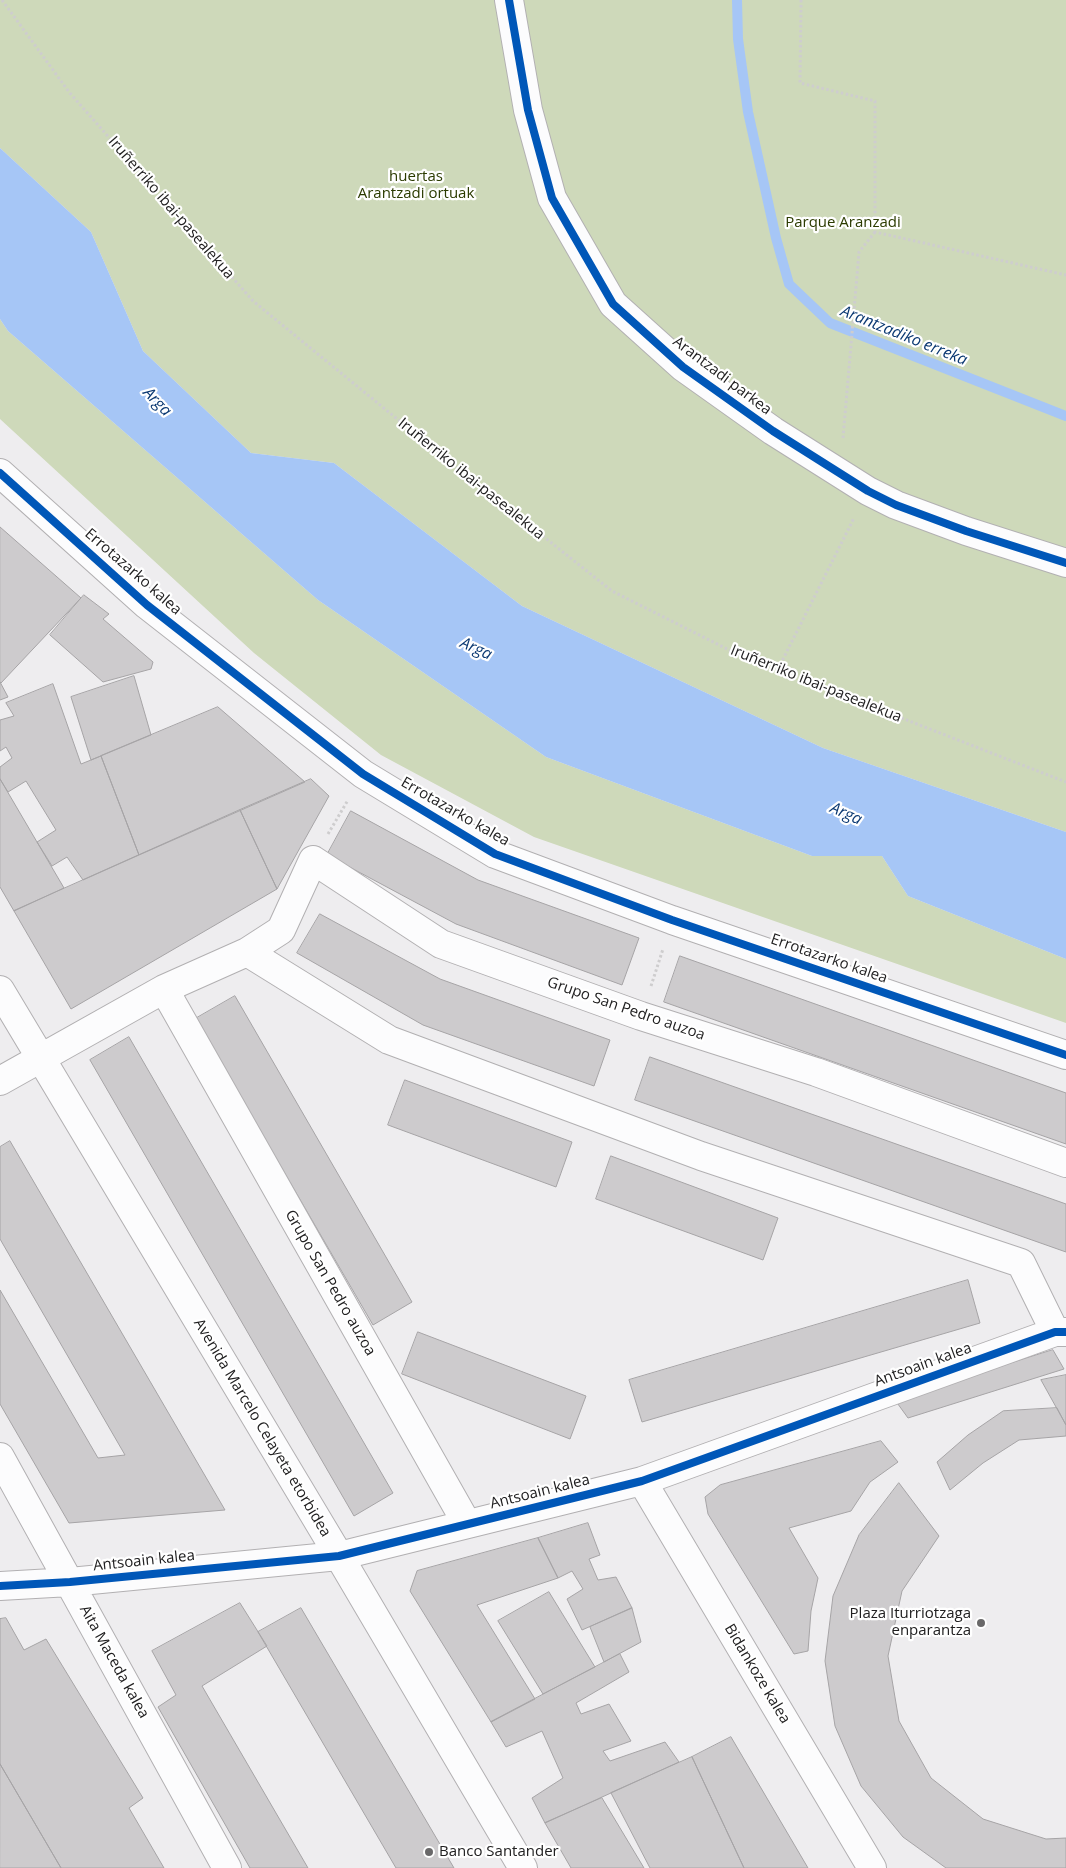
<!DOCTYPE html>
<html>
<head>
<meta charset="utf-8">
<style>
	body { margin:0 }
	canvas { display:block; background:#eeedef }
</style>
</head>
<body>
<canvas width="1066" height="1868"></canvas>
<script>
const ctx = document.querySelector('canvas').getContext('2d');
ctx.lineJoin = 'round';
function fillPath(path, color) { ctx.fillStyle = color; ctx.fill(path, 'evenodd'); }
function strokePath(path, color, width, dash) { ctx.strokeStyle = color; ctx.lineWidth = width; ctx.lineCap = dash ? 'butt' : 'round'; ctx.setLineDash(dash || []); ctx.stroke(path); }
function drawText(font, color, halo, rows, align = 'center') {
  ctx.font = font + ' "Open Sans",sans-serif'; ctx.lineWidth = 4.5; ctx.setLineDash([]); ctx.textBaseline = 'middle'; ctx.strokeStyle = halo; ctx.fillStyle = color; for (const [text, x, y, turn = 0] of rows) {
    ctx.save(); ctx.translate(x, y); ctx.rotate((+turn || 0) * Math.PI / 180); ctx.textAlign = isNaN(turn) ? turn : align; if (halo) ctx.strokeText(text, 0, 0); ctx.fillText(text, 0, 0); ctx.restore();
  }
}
const green = new Path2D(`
	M0,0H1066V832L823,748L522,606L334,463L251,453L143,351L91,232L0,148Z
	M0,319L8,331L318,600L546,757L812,856H882L908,896L1066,959V1023L534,837L381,755L254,653L0,419Z`);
const water = new Path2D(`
	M0,148L91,232L143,351L251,453L334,463L522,606L823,748L1066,832V959L908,896L882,856H812L546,757L318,600L8,331L0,319Z`);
const stream = new Path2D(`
	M737,0L738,39L748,112L776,238L789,284L830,323L1066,416`);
const building = new Path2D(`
	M0,527L81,598L1,683L0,682Z
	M84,595L109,614L103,619L153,662L151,669L103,682L50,635Z
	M134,676L151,735L91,760L71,697Z
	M0,682L8,697L0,700Z
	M53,684L81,764L101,756L139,855L83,880L67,857L52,866L37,842L56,830L26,781L8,792L0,779V767L12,758L6,747L0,751V720L14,716L6,703Z
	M218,707L305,782L139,855L101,756Z
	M0,779L64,888L14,911L0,887Z
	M311,779L329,796L277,889L240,810Z
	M240,810L277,889L71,1009L14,911Z
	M351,811L478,880L639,938L622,985L456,924L327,855Z
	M320,914L440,979L610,1040L594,1086L423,1025L297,953Z
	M680,956L1066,1093V1144L664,1002Z
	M235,996L412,1302L373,1325L195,1019Z
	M129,1037L393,1493L354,1516L90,1060Z
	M650,1057L1066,1204V1252L635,1100Z
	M405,1080L572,1142L556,1187L388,1125Z
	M10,1141L225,1510L69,1523L0,1404V1290L98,1458L125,1455L0,1239V1147Z
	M611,1156L778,1218L763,1260L596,1199Z
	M968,1280L980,1323L642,1422L629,1380Z
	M418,1332L586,1396L570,1439L402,1374Z
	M1053,1350L1064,1369L908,1418L895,1400Z
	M1066,1375V1425L1041,1380Z
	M1057,1408L1066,1425V1436L1019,1440L983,1463L950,1490L937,1462L968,1435L1003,1411Z
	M881,1441L898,1462L870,1482L851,1511L789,1528L818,1578L811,1611L808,1651L794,1654L708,1514L705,1497L720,1485Z
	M899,1483L939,1536L902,1591L888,1656L899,1721L931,1778L983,1819L1046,1839L1066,1838V1868H946L903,1837L861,1786L835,1726L825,1661L833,1596L859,1535Z
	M588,1523L600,1555L589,1559L598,1580L616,1577L632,1608L582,1630L567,1599L583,1589L572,1571L558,1578L538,1538Z
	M538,1538L558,1578L477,1605L535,1699L491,1722L410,1591L417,1571Z
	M549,1592L595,1667L543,1694L498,1621Z
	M240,1603L267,1646L202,1686L308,1868H250L158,1707L176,1695L152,1651Z
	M301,1608L454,1868H396L258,1632Z
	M632,1608L641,1642L604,1662L590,1627Z
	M6,1618L24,1650L46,1639L143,1798L129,1808L164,1868H61L0,1764V1619Z
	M620,1654L629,1672L576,1703L581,1714L609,1704L631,1741L603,1751L610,1761L665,1742L679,1762L545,1823L532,1798L563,1778L542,1731L506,1747L491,1722Z
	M731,1737L808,1868H744L692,1757Z
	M692,1757L744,1868H650L611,1793Z
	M0,1764L61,1868H0Z
	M602,1798L644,1868H571L545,1823Z`);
const path = new Path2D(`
	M2,0L69,92L253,301L451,463L612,591L737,654L1066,782
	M801,0L800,83L875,101V232L1066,275
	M843,438L859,252L875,232
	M778,669L854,518
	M328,834L348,800
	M651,986L663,949`);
const minor = new Path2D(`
	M509,0L528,110L552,198L613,304L683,367L773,431L868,491L896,505L966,531L1066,563
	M0,473L147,605L363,774L495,854L672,920L1066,1055
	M247,952L389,1040L701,1156L1021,1263L1055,1332
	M164,989L467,1524
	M0,1081L164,989L247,952L281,930L313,860L441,944L641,1016L816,1072L1066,1163
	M0,1457L227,1868
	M642,1481L872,1868
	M0,1586L70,1582L339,1556L642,1481L1055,1332H1066`);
const major = new Path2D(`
	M0,990L339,1556L523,1868`);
const cycleway = new Path2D(`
	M509,0L528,110L552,198L613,304L683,367L773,431L868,491L896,505L966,531L1066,563
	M0,473L147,605L363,774L495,854L672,920L1066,1055
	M0,1586L70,1582L339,1556L642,1481L1055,1332H1066`);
const markers = [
	[981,1623,5,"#696869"],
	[429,1852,5,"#696869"]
];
const parkNames = [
	["huertas",416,177],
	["Arantzadi ortuak",416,194],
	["Parque Aranzadi",843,223]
];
const streetNames = [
	["Iruñerriko ibai-pasealekua",171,208,49],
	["Arantzadi parkea",722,376,37],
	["Iruñerriko ibai-pasealekua",471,479,39],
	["Errotazarko kalea",133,572,41],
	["Iruñerriko ibai-pasealekua",816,684,22],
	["Errotazarko kalea",455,812,30],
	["Errotazarko kalea",829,959,19],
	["Grupo San Pedro auzoa",626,1009,19],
	["Grupo San Pedro auzoa",330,1283,60],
	["Antsoain kalea",923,1365,-20],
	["Avenida Marcelo Celayeta etorbidea",262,1428,59],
	["Antsoain kalea",540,1492,-14],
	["Antsoain kalea",144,1561,-6],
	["Aita Maceda kalea",114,1662,61],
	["Bidankoze kalea",757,1674,59]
];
const poiNames = [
	["Plaza Iturriotzaga",971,1614],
	["enparantza",971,1631],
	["Banco Santander",439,1852,"left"]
];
const waterNames = [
	["Arantzadiko erreka",904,336,22],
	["Arga",157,402,46],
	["Arga",476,649,24],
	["Arga",846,814,24]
];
fillPath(green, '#ced9ba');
fillPath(water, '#a6c6f6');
strokePath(stream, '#a6c6f6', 10);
fillPath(building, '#cdcbcd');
strokePath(building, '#a6a4a6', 1);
strokePath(minor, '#b2b0b2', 30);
strokePath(major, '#b2b0b2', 30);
strokePath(path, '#cecdce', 3, [2.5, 2.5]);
strokePath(minor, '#fcfcfd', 28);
strokePath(major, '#fcfcfd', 28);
strokePath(cycleway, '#0057b8', 8);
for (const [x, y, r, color] of markers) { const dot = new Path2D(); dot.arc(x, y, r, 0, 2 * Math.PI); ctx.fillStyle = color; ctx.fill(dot); strokePath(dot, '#fff', 2); }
drawText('15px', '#2b3b00', '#fff', parkNames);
drawText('15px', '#212021', '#fff', streetNames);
drawText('15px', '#212021', '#fff', poiNames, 'right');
drawText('italic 16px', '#0a3872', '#fff', waterNames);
</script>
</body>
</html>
